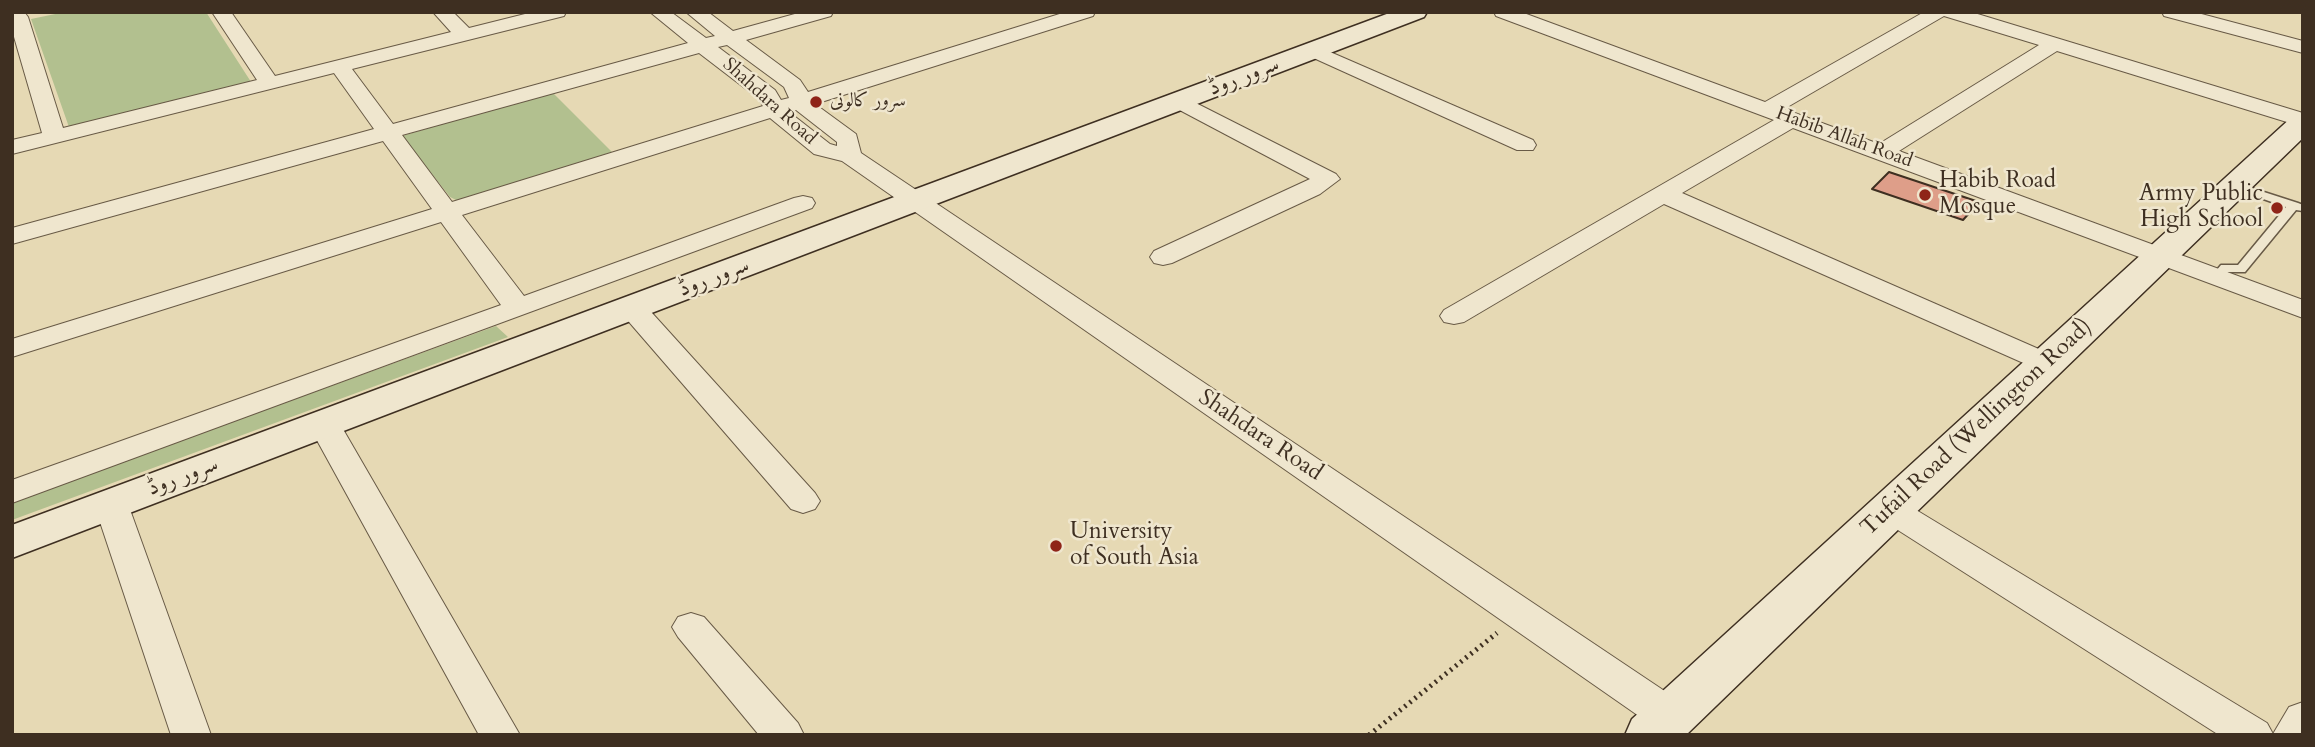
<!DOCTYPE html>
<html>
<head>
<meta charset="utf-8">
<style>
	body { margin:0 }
	#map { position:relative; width:2315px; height:747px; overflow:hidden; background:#e6d9b4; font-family:Cardo,serif }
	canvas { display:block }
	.frame { position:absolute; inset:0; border:14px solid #3e2f21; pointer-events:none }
</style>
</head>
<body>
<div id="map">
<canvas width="2315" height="747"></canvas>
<div class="frame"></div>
</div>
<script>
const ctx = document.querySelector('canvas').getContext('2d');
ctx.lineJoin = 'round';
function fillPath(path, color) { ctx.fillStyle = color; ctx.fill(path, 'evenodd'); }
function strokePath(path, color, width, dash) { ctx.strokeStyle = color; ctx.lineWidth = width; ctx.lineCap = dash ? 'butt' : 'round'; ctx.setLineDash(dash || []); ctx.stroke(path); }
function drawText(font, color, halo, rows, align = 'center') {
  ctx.font = font + ' Cardo,Amiri,serif'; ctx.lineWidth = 5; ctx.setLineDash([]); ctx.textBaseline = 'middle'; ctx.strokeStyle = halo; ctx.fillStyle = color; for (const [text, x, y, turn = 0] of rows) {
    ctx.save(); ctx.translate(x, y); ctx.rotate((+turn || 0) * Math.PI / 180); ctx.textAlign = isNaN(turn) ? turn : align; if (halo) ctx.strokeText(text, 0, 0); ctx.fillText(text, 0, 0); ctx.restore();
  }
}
const green = new Path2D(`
	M65,12H206L253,85L70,130L31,19Z
	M552,92L612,152L458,201L450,197L402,136Z
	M496,326L508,337L12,520V502Z`);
const building = new Path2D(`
	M1889,172L1979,202L1963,220L1872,189Z`);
const path = new Path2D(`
	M1369,735L1497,633`);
const lane = new Path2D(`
	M2236,183L2298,203L2303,205V211L2296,210L2245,272H2228L2220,281L2216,282L2210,278L2221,265H2238L2286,207L2232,188V184Z`);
const street = new Path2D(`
	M212,12H231L275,76L451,32L433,12H453L469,28L533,12H566L564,16L352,69L393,124L688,43L650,12H671L706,38L715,36L686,12H708L733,31L802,12H833L831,16L746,40L800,80L808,92L1066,12H1095L1093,16L815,104L856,134L861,153L1684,704L1690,716L1684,728L1670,733L1656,728L842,161L814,154L770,118L462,215L524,296L794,198L803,196L812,198L815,203L812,208L12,503V480L501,305L441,222L12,357V339L432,209L383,141L12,244V228L374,129L334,73L12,154V140L42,133L12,30V13H25L28,17L63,128L257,80ZM727,45L784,87L789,98L781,100L775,90L718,47ZM699,53L759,99L763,106L452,202L402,135ZM796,110L837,142V146L830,144L789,112Z
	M1494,12H1521L1765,102L1924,12H1971L2303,113V127L2057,51L1899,151L2303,300V318L1793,128L1682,193L2057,357L2062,363L2057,369L2047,372L2037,369L1664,204L1464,322L1454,324L1444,322L1440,316L1444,310L1774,120L1496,16ZM1944,16L2039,45L1879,144L1784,109Z
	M2162,12H2194L2303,41V53L2164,16Z
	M1314,45L1533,140L1536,145L1533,150H1517L1307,55L1304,51L1307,47Z
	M1180,95L1336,174L1340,179L1320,194L1172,263L1163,265L1154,263L1150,257L1154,251L1310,179L1172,106L1169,101L1172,96Z
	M633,301L643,303L815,493L820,501L815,509L803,513L791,509L623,315L619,309L623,303Z
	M324,414L335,417L340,424L520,735H479L308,424L313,417Z
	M111,492L123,496L128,504L211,735H171L94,504L99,496Z
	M1891,498L1903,502L2267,723L2273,734L2289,707L2303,702V735H2219L1879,518L1874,510L1879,502Z
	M691,613L704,617L798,723L804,735H759L678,637L672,627L678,617Z`);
const secondary = new Path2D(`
	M1392,12H1427L1424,17L12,558V525Z
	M2303,113V138L1686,735H1625L1632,719L2293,116Z`);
const markers = [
	[816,102,7,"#8f2418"],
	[1925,195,7,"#8f2418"],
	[2277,208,7,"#8f2418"],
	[1056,546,7,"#8f2418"]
];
const farStreetnames = [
	["Shahdara Road",769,102,42],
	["Habib Allah Road",1844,138,20]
];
const farPoinames = [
	["سرور کالونی",830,102]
];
const streetNames = [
	["سرور روڈ",1244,77,-21],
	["سرور روڈ",714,278,-21],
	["Tufail Road (Wellington Road)",1977,428,-43],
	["Shahdara Road",1260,436,34],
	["سرور روڈ",183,477,-21]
];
const poiNames = [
	["Habib Road",1939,182],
	["Mosque",1939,208],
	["Army Public",2263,195,"right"],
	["High School",2263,221,"right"],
	["University",1070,533],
	["of South Asia",1070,559]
];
fillPath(green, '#b2c08f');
fillPath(building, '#de9e89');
strokePath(building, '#3e2f21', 2);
strokePath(lane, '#685a46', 3);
strokePath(street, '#685a46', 2);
strokePath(secondary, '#3e2f21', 3);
strokePath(path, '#3e2f21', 5, [2, 4.5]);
fillPath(lane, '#efe6ce');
fillPath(street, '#efe6ce');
fillPath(secondary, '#efe6ce');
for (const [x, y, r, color] of markers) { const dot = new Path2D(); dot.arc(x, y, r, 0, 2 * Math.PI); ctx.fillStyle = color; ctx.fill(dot); strokePath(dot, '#efe6ce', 2.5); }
drawText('19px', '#3e2f21', '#efe6ce', farStreetnames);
drawText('19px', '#3e2f21', '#efe6ce', farPoinames, 'left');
drawText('23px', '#3e2f21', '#efe6ce', streetNames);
drawText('23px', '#3e2f21', '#efe6ce', poiNames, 'left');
</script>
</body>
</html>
